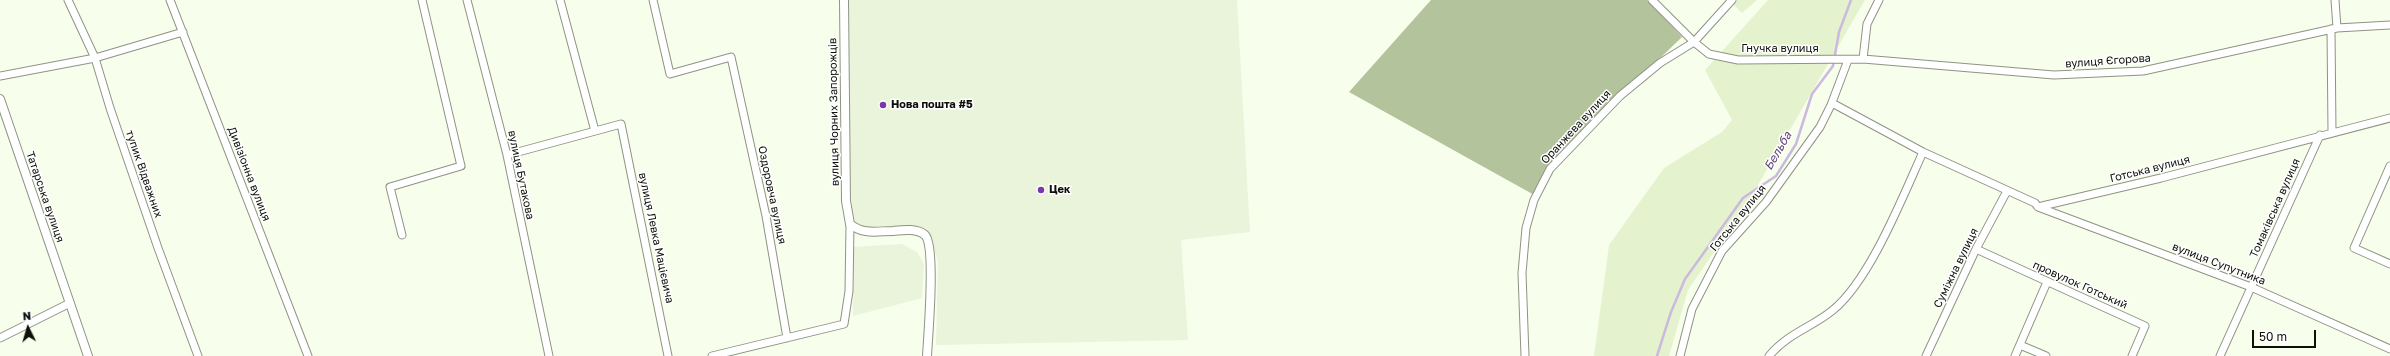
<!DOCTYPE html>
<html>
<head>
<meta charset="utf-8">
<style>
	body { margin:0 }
	#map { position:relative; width:2390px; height:356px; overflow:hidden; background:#f7feec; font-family:"Golos Text",sans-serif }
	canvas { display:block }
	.north { position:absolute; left:8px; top:308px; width:40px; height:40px; -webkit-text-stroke:3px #fff; paint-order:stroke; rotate:355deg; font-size:11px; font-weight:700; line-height:16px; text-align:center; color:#0d0f09 }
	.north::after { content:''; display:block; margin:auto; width:14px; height:18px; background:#0d0f09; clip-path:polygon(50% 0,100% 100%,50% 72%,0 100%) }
	.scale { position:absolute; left:2252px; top:330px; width:64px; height:18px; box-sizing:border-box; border:2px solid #0d0f09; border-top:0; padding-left:5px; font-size:12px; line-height:14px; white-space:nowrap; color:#0d0f09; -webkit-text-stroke:3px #fff; paint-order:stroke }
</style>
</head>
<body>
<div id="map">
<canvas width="2390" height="356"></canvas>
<div class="north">N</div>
<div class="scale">50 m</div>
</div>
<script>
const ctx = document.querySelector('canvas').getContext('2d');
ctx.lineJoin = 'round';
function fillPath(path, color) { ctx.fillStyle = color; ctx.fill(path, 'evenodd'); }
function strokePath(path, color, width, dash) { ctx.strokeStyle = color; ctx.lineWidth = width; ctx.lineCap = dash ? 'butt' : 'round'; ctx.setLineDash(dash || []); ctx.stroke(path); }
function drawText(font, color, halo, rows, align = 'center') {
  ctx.font = font + ' "Golos Text",sans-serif'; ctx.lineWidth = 3; ctx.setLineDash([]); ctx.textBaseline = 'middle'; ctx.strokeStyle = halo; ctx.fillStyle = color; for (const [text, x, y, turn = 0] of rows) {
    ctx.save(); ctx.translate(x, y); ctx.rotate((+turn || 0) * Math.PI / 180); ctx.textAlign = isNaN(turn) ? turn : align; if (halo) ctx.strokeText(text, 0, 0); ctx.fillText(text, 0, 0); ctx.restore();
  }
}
const built = new Path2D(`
	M846,0H1237L1250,232L1181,240L1188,340L936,345L938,261L926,228L862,227L852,222Z
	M902,244L917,252L924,264L922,298L853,316L854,247Z`);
const green = new Path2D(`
	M1733,0H1757L1742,13L1731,2Z
	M1768,0H1865L1747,204L1688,290L1669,356H1594L1609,245L1664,168L1722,132L1732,120L1705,70Z`);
const forest = new Path2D(`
	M1431,0H1647L1682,37L1603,113L1550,169L1536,196L1349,92Z`);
const stream = new Path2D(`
	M1657,356L1671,312L1685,279L1743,198L1776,176L1796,144L1812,94L1833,66L1839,32L1851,0`);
const minor = new Path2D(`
	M68,0L95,58L110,108L158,248L198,356
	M170,0L308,356
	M467,0L507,155L549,356
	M560,0L595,131
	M653,0L670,74L731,57L766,216L787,338
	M1652,0L1694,42L1709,54L1738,60L1863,59L2054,75L2143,71L2337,28L2390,25
	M2335,0L2337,28
	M2331,29L2332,132
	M1863,59L1867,24L1879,0
	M0,76L95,58L183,32
	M1832,103L1923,152L2035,203L2038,207L2161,178L2390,118
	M507,155L621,124L668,356
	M2390,166L2354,248L2390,264
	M2038,207L2251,287L2390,349
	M402,235L390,187L461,166L422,0
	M1976,249L2145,326L2132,356
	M0,338L70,303
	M2020,345L2046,356
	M712,356L844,324L849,291L850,224
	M1525,356L1522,273L1526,228L1534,200L1550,169L1620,96L1660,63L1694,42L1732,0
	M1680,356L1692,309L1722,251L1766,202L1820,127L1831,105L1848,60
	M1769,356C1788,333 1811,328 1833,310C1870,280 1903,196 1923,152
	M1926,356L1976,249L2007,191
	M2015,356L2047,282
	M2220,356L2320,135`);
const tertiary = new Path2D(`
	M844,0L846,201L850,224C863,235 877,231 893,231C903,230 917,228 925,235C936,246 928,337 927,356
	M0,99L88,356`);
const markers = [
	[883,105,4,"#7b36a9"],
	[1041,190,4,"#7b36a9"]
];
const streetNames = [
	["Гнучка вулиця",1780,49],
	["вулиця Єгорова",2108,61,-4],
	["вулиця Чорних Запорожців",834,112,-91],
	["Оранжева вулиця",1576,127,-47],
	["Готська вулиця",2150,169,-14],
	["тупик Відважних",144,174,71],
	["Дивізіонна вулиця",249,174,69],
	["вулиця Бутакова",521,175,78],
	["Оздоровча вулиця",772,195,78],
	["Татарська вулиця",45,197,71],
	["Томаківська вулиця",2275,208,-66],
	["Готська вулиця",1738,218,-51],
	["вулиця Левка Мацієвича",656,238,78],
	["вулиця Супутника",2219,264,21],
	["Суміжна вулиця",1956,268,-64],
	["провулок Готський",2080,285,24]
];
const poiNames = [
	["Нова пошта #5",891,105],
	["Цек",1049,190]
];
const waterNames = [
	["Бельба",1778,151,-60]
];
fillPath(built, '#e9f4db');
fillPath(green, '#e4f3ce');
fillPath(forest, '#b3c39c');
strokePath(stream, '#ccb9de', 2.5);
strokePath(minor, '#8d9484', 9);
strokePath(tertiary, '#8d9484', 10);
strokePath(minor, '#fff', 7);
strokePath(tertiary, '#fff', 8);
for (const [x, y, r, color] of markers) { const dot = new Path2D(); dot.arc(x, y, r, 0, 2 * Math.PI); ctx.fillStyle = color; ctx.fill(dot); strokePath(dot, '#fff', 1.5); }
drawText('11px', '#0d0f09', '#fff', streetNames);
drawText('bold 11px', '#0d0f09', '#fff', poiNames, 'left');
drawText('italic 12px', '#5e4374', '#fff', waterNames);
</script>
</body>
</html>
